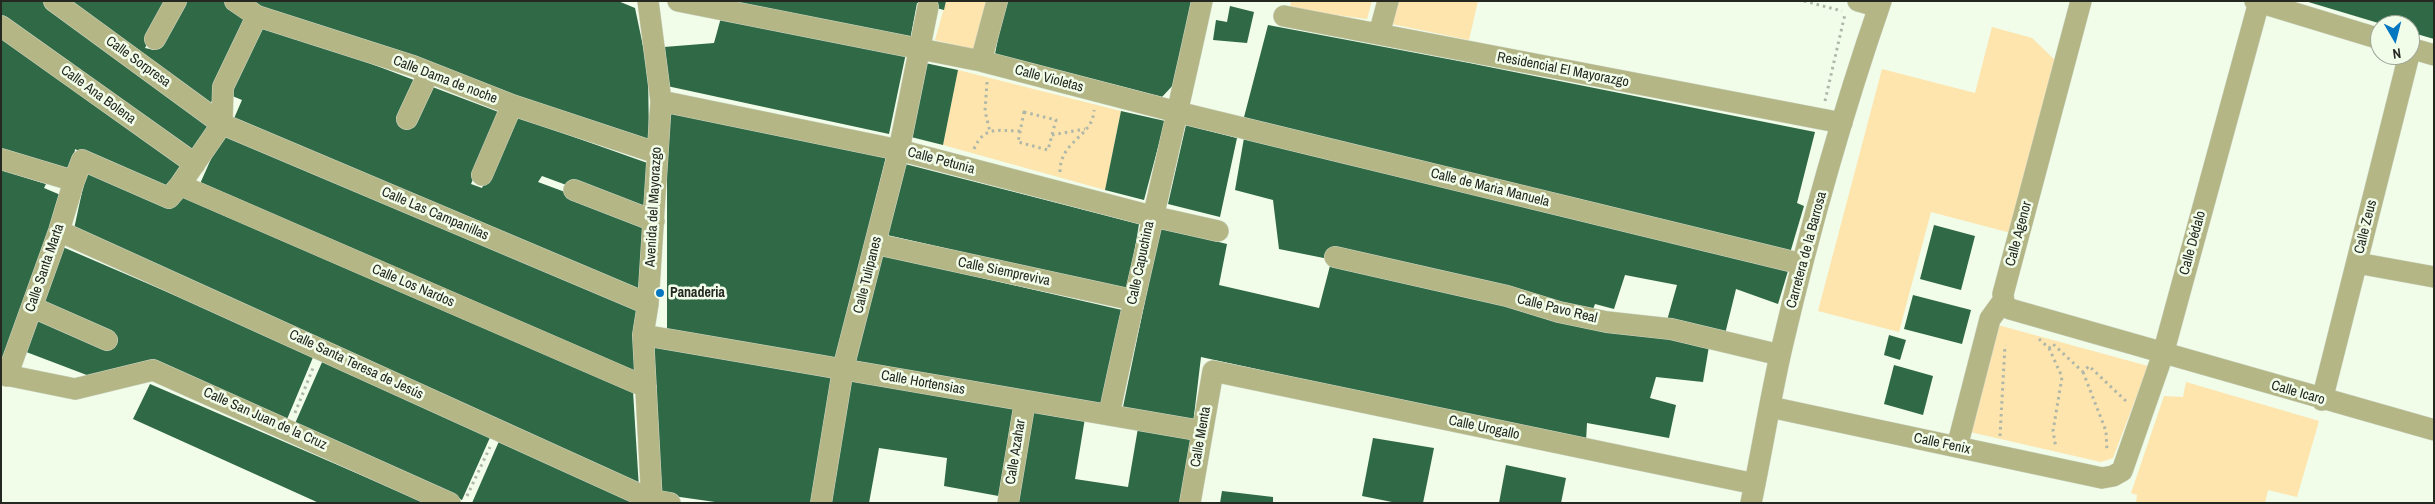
<!DOCTYPE html>
<html>
<head>
<meta charset="utf-8">
<style>
	body { margin:0 }
	#map { position:relative; width:2435px; height:504px; overflow:hidden; background:#f1fce9; font-family:"Archivo Narrow",sans-serif }
	canvas { display:block }
	.frame { position:absolute; inset:0; border:2px solid #242821; pointer-events:none }
	.north { position:absolute; left:2370px; top:15px; width:50px; height:50px; box-sizing:border-box; background:#f1fce9; border:1px solid #9fa799; border-radius:50%; rotate:172deg; font-size:14px; font-weight:700; line-height:20px; text-align:center; color:#242821 }
	.north::after { content:''; display:block; margin:auto; width:18px; height:22px; background:#0577c1; clip-path:polygon(50% 0,100% 100%,50% 72%,0 100%) }
</style>
</head>
<body>
<div id="map">
<canvas width="2435" height="504"></canvas>
<div class="frame"></div>
<div class="north">N</div>
</div>
<script>
const ctx = document.querySelector('canvas').getContext('2d');
ctx.lineJoin = 'round';
function fillPath(path, color) { ctx.fillStyle = color; ctx.fill(path, 'evenodd'); }
function strokePath(path, color, width, dash) { ctx.strokeStyle = color; ctx.lineWidth = width; ctx.lineCap = dash ? 'butt' : 'round'; ctx.setLineDash(dash || []); ctx.stroke(path); }
function drawText(font, color, halo, rows, align = 'center') {
  ctx.font = font + ' "Archivo Narrow",sans-serif'; ctx.lineWidth = 5; ctx.setLineDash([]); ctx.textBaseline = 'middle'; ctx.strokeStyle = halo; ctx.fillStyle = color; for (const [text, x, y, turn = 0] of rows) {
    ctx.save(); ctx.translate(x, y); ctx.rotate((+turn || 0) * Math.PI / 180); ctx.textAlign = isNaN(turn) ? turn : align; if (halo) ctx.strokeText(text, 0, 0); ctx.fillText(text, 0, 0); ctx.restore();
  }
}
const green = new Path2D(`
	M946,1H986L976,50L935,40Z
	M1291,1H1372L1367,19L1290,9Z
	M1388,1H1478L1469,40L1382,22Z
	M1992,27L2032,38L2056,61L2011,233L1931,212L1899,332L1818,311L1882,69L1975,93Z
	M958,70L1121,111L1105,190L943,145Z
	M1983,321L2148,366L2113,458L2101,462L1957,429Z
	M2186,382L2319,421L2297,497L2268,490L2265,503H2136L2137,495L2131,493L2164,396L2183,397Z`);
const building = new Path2D(`
	M1,1H46L215,124L191,157L1,20Z
	M59,1H169L145,48L154,50L187,1H227L252,17L208,109Z
	M246,1H618L635,8L648,70L649,144Z
	M716,1H946L944,10L917,3L910,40Z
	M1005,1H1195L1175,83L1162,97L995,54Z
	M2305,1H2434V39L2410,32V25H2385Z
	M1230,6L1254,12L1247,43L1213,40L1216,20L1227,22Z
	M722,14L906,53L889,134L667,86L664,47L714,43Z
	M261,22L501,113L471,184L482,188L512,115L653,165L650,216L542,176L538,182L651,224L646,302L232,123L242,100L230,95Z
	M1268,25L1469,63L1815,132L1797,203L1804,206L1790,253L1243,121Z
	M1,33L188,165L167,193L75,149L72,174L1,153Z
	M925,63L958,70L943,145L911,137Z
	M1121,111L1165,121L1144,200L1105,190Z
	M667,112L886,157L836,362L667,329Z
	M1186,125L1237,138L1220,217L1168,204Z
	M223,132L638,304L634,375L199,186Z
	M1244,138L1788,271L1778,304L1736,289L1725,334L1666,324L1677,285L1625,275L1614,309L1595,304L1592,312L1279,249L1273,200L1235,190Z
	M905,164L1139,224L1128,290L887,235Z
	M87,169L181,192L633,391L639,489L74,229Z
	M1,170L46,184L44,188L63,196L1,371Z
	M1934,225L1975,236L1961,290L1920,279Z
	M1160,228L1227,244L1219,285L1319,308L1331,262L1672,335L1709,346L1703,382L1656,377L1650,398L1676,405L1669,438L1587,423L1586,441L1201,357L1193,424L1122,412Z
	M58,245L314,355L285,424L146,362L92,377L21,350Z
	M882,255L1122,310L1104,409L854,364Z
	M1913,295L1971,310L1962,344L1904,329Z
	M1889,335L1906,340L1900,360L1884,355Z
	M651,345L836,375L816,503H722L659,494Z
	M323,360L492,433L462,500L293,428Z
	M1894,365L1933,376L1923,415L1884,404Z
	M848,376L1018,407L1004,497L944,486L947,458L879,448L869,503H828Z
	M150,384L426,503H319L133,419Z
	M1029,409L1085,418L1075,479L1128,487L1138,428L1195,437L1184,503H1014Z
	M1373,438L1434,448L1423,503H1397L1362,496Z
	M500,439L641,503H472Z
	M1506,465L1566,478L1561,503H1499Z
	M1222,491L1273,497V503H1220Z`);
const path = new Path2D(`
	M1804,1L1842,11
	M987,82L985,111L990,132
	M1825,101L1845,14
	M1024,112L1056,120L1048,150L1018,142Z
	M1052,135L1085,129
	M974,149C984,125 1000,131 1020,131
	M1060,172C1060,140 1093,137 1094,110
	M2039,339L2049,348L2053,344L2083,372L2089,366L2127,402
	M2049,348L2062,377L2053,431L2056,448
	M2083,372L2106,431L2107,452
	M295,413L313,368
	M2000,436L2005,345
	M467,496L490,447`);
const minor = new Path2D(`
	M54,1L222,124L648,304
	M235,1L257,16L413,66L512,105L657,153
	M648,1L661,101L648,304L643,335L652,503
	M678,1L981,61L1177,112L1802,264
	M1858,1L1879,7
	M2081,1L2003,294L2004,304L2010,309L2434,430
	M2255,1L2380,39
	M1284,16L1842,123
	M1,26L195,164
	M1379,34L1388,1
	M155,39L176,1
	M2410,48L2434,55
	M981,61L997,1
	M661,101L899,150L1151,216L1218,231
	M407,119L428,74
	M1,159L74,181
	M482,175L512,105
	M180,185L646,387
	M574,190L654,221
	M59,231L652,500L670,503
	M876,244L1133,300
	M1335,257L1507,296L1559,312L1607,322L1671,329L1780,355
	M2357,263L2434,277
	M32,307L107,340
	M643,335L1202,431
	M1,374L75,389L153,370L450,503
	M7,376L59,231L74,181L82,160L169,198L180,185L222,124L223,87L257,16
	M2322,400L2409,55
	M1770,407L2102,478L2113,476L2122,471L2163,354L2259,2
	M1109,415C1138,277 1172,140 1202,1
	M1957,447L1990,319L2003,301
	M821,503L843,369L899,150L928,7
	M1008,503L1025,401
	M1190,503L1213,371L1755,484
	M1751,503C1762,451 1770,399 1782,347C1809,231 1842,114 1881,1`);
const markers = [
	[660,293,5,"#0577c1"]
];
const streetNames = [
	["Calle Sorpresa",138,62,36],
	["Residencial El Mayorazgo",1563,70,11],
	["Calle Violetas",1049,79,15],
	["Calle Dama de noche",445,80,21],
	["Calle Ana Bolena",98,95,36],
	["Calle Petunia",941,161,15],
	["Calle de Maria Manuela",1490,188,14],
	["Avenida del Mayorazgo",654,207,-87],
	["Calle Las Campanillas",435,214,23],
	["Calle Zeus",2366,227,-76],
	["Calle Agenor",2019,234,-75],
	["Calle Dédalo",2193,243,-75],
	["Carretera de la Barrosa",1807,250,-75],
	["Calle Capuchina",1141,263,-78],
	["Calle Santa Marta",45,268,-71],
	["Calle Siempreviva",1004,272,12],
	["Calle Tulipanes",868,275,-76],
	["Calle Los Nardos",413,286,23],
	["Calle Pavo Real",1557,309,14],
	["Calle Santa Teresa de Jesús",356,365,25],
	["Calle Hortensias",923,383,10],
	["Calle Icaro",2298,393,16],
	["Calle San Juan de la Cruz",265,419,24],
	["Calle Urogallo",1484,428,12],
	["Calle Menta",1201,437,-80],
	["Calle Fenix",1942,444,12],
	["Calle Azahar",1016,452,-81]
];
const poiNames = [
	["Panaderia",670,293]
];
fillPath(green, '#fee4ad');
fillPath(building, '#2f6945');
strokePath(minor, '#ccd6c5', 22);
strokePath(path, '#afb7a8', 3, [2.5, 4]);
strokePath(minor, '#b5b686', 21);
for (const [x, y, r, color] of markers) { const dot = new Path2D(); dot.arc(x, y, r, 0, 2 * Math.PI); ctx.fillStyle = color; ctx.fill(dot); strokePath(dot, '#f1fce9', 2); }
drawText('14px', '#242821', '#f1fce9', streetNames);
drawText('bold 14px', '#242821', '#f1fce9', poiNames, 'left');
</script>
</body>
</html>
